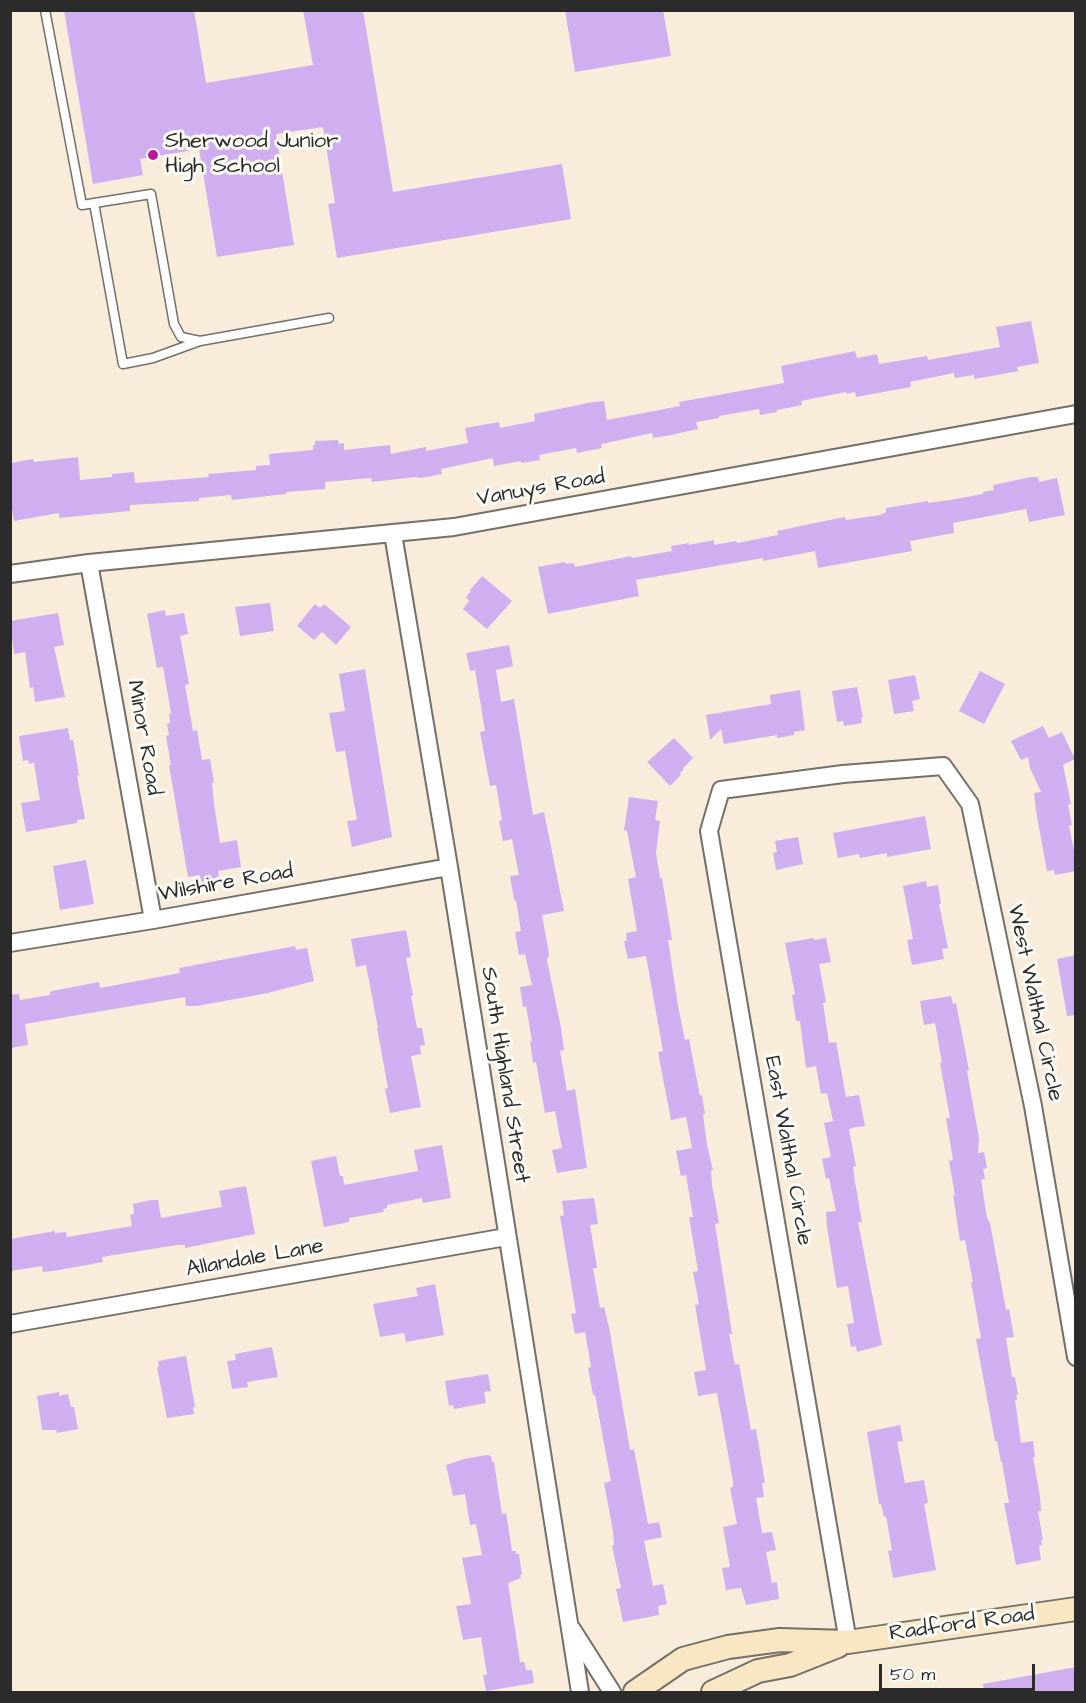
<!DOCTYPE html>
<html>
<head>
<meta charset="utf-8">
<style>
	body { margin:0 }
	#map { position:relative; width:1086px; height:1703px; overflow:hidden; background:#f9ecdb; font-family:"Architects Daughter",sans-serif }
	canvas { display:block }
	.frame { position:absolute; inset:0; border:12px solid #2b2b2b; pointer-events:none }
	.scale { position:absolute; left:879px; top:1664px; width:156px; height:27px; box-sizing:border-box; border:3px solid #2b2b2b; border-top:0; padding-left:8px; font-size:18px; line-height:21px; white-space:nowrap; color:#2b2b2b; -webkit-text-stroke:4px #fdfcf7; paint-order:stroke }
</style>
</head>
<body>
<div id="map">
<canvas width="1086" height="1703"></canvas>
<div class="frame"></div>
<div class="scale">50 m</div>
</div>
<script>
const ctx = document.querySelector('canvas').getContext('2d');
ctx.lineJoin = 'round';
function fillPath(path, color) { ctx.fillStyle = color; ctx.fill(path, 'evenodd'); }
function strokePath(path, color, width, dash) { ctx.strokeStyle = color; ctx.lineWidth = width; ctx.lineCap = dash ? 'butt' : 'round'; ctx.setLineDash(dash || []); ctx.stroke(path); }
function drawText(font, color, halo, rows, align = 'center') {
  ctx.font = font + ' "Architects Daughter",sans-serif'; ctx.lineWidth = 6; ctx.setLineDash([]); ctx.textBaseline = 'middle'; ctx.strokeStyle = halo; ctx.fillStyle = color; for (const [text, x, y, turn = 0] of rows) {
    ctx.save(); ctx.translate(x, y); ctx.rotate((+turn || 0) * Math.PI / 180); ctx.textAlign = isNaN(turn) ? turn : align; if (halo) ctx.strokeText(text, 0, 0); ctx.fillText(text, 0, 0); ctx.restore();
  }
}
const building = new Path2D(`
	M64,10H194L206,83L313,65L303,10H363L393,192L562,164L571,219L337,258L328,204L335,203L323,127L276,134L294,245L217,257L199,149L140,159L143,175L93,184Z
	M565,10H663L671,56L575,72Z
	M1031,321L1039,363L1017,367L1018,371L992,376L974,379V375L955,378L954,373L910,382L911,387L856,397L855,392L847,394L846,392L801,401L802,405L777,410V412L760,415L759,409L719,416V418L696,422L698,429L671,435L653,438L652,433L611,442L601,444L602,448L577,453L576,448L539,455L540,460L521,463V461L494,466L493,458L441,469L442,474L421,478L415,477L372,482L371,478L325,482V489L286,492V494L232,500L231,495L199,498V501L130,505V511L59,518V513L14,521L10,498V463L33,459L34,462L78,457L80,480L112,477V474L134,472L135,483L209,477L208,474L256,470V466L270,465L269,454L313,450V445H315V441L338,440L339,444L344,443V450L390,445L391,454L426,447V451L468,443L465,428L499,422L500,428L535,421L534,414L593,402L604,401L607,420L680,406L679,402L784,383L781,366L855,351L857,358L877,354L879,364L927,356L928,360L1000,347L996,327Z
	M1031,477H1038L1039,482L1057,478L1065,515L1029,522L1026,509L953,523L954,533L910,541L912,551L818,568L815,551L763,561V558L636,580L639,596L548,614L538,567L565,562V564L571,563L574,564L575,567L631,556L632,558L672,551L671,546L689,543V545L714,540V545L736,541L737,543L778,535L777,531L810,524L845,517L846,520L880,515L886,512V508L928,501V503L950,500L983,494V492L994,490L993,485Z
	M482,576L512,601L487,629L463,609L469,601L466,597L471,591L470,590Z
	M270,603L274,631L240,636L235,607Z
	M315,604L320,608L324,604L351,627L336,645L322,632L314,640L297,626Z
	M165,610L166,616L184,613L188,634L180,636L189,684L185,685L193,731L197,730L202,760L210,759L214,783H212L214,804L220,843L237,840L241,867L218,871L219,878L201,882L200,875L188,877L169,765H171L166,736L169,735L167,724L170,723L169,714L171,713L163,667L157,668L147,614Z
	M58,613L64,645L54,647L65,697L35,702L33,687L30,688L25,652L14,654L10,621Z
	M509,645L513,666L496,670L501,702L514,699L533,815L544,812L564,911L542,915L549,954L547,960L561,1028L564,1050L560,1051L567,1091L575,1089L587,1168L557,1173L552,1150L562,1148L555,1111L545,1113L536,1062L533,1063L530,1041H532L526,1006L523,1007L520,987L532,985L525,954L519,955L515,932L521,931L516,900H514L510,876L519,875L512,839L503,841L499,821L502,820L496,785L490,786L480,732L485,731L475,670L470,671L466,653Z
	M365,669L392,837L352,847L347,821L357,820L345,751L336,752L329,713L345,711L339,674Z
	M980,671L1005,684L984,724L959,711Z
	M915,675L920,699L912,701L914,711L894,714L888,680Z
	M857,687L863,717L861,718L862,723L844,726L843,721L837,722L832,691Z
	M800,690L805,730L794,732V735L777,738V735L724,744L721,729L710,740L706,715L771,704L770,695Z
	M1043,726L1049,738L1062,732L1075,759L1063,765L1071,804L1068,805L1072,825L1069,826L1076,860V871L1055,875L1054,870L1047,871L1036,811L1034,793L1041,792L1030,768L1028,757L1021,760L1011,741Z
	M68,728L70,740H73L79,775L77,776L85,819L77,820V823L26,832L21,803L40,800L34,763L29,764L28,760L23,761L19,736Z
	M674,738L693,758L683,768L684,769L680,773L681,775L670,786L647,762Z
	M629,797L658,801L655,820L660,821L656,853L660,878H662L672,940H668L678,1006L685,1040L689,1039L700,1096L702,1095L705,1114H703L707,1145L713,1170H711L712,1185L719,1223L715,1224L732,1334H729L735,1365L739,1364L751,1430L756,1429L765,1483H762L764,1497L756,1498L762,1533L772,1532L776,1550L766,1552L772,1583L777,1582L779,1599L746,1605L741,1588L726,1590L722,1568L730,1567L723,1527L737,1524L730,1488L733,1487V1481L717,1393L698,1396L694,1372L706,1370L695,1305L699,1304L693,1272L698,1271L689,1217H693L686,1175L681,1176L676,1151L692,1148L686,1117L671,1120L658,1052L663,1051L646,956L628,959L624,941H627L626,933L637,931L628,879L636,877L627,831L624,830Z
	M925,816L931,849L887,857V853L860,858L859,854L838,858L833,833Z
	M798,837L803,864L776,870L773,853L777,852L775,841Z
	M86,860L94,904L60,910L53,866Z
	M926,881L927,887L938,885L941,904H939L948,948L942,949L944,959L912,965L907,940L913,939L903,886Z
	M406,930L411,957L406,958L413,995L411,996L417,1028H422L425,1045L420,1046L421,1054L411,1056L421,1107L390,1113L385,1089L388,1088L377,1028H378L366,965L356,967L351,939Z
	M813,938L814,940L826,938L831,962L819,964L826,1002L823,1003L829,1043L836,1042L846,1097L859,1095L865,1126L851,1128L849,1130L856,1166L853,1167L855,1182L862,1222H858L882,1345L857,1352L856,1346L851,1347L847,1324L854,1323L848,1286L837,1288L827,1227L826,1212L836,1211L829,1178L826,1179L822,1159L831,1157L824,1123L833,1121L827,1093L821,1094L816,1066L806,1068L800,1021H796L792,995L795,994L785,943Z
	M295,946L296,950L307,948L314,981L268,993L197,1006H186L185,997L25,1024L28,1045L10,1048V995L19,994L20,1000L50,995V992L52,991L99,982L100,988L180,973L179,968Z
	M1076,955V1015L1067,1016L1057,959Z
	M951,996L953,1004L956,1003L969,1070L967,1071L979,1138L978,1153L984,1152L987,1168L983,1169L985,1179L981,1180L987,1218L990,1223L1006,1310L1009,1309L1014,1337L1006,1338L1012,1377H1015L1018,1395H1016L1017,1400H1015L1021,1443L1033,1441L1035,1457H1033L1040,1497L1041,1511H1038L1043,1540H1041L1042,1545L1039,1546L1041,1560L1016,1565L1004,1503H1009L1002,1462H1001L997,1441H995L976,1339L981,1338L971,1282H973L965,1240L960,1241L953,1195H955L949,1161L953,1160L946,1118H950L940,1063H942L935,1023L924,1025L920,1001Z
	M442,1145L451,1198L423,1203L422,1198L387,1205V1208L383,1209L384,1212L349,1218V1222L324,1227L311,1161L336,1156L340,1176H343L344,1185L418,1171L414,1150Z
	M246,1186L255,1234L185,1248V1245H177L102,1257L103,1262L53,1271L43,1272L42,1266L10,1271V1239L55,1231V1233L66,1232L67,1237L132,1226L130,1215L134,1214L133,1204L151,1200H158L161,1218L222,1207L219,1191Z
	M594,1198L598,1224L590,1225L597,1268H593L600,1308L604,1307L609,1327L630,1450L634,1449L648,1524L659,1522L662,1537L644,1541L653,1586L663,1584L667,1604L658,1606L659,1615L623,1622L616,1589L621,1588L612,1546L614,1545L613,1531L604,1483L611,1481L595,1395H593L588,1368L591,1367L585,1332L575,1334L571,1314L576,1313L560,1216L564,1215L562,1201Z
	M435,1284L444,1335L406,1342L404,1333L380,1337L373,1304L418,1296L416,1288Z
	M272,1347L278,1377L247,1382L248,1387L232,1389L227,1361L236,1360L235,1354Z
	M186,1356L195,1407H193L194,1414L167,1418L157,1367H159L158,1361Z
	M488,1374L491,1391L484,1392L486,1403L454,1409L453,1405L449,1406L445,1381Z
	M59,1392V1396L68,1394L71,1407H74L78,1429L57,1433L56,1430H42L37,1396Z
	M900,1425L903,1441L897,1442L905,1483L924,1480L928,1503L924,1504L936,1570L893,1578L888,1551L892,1550L886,1516L884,1517L881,1504H879L867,1432Z
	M487,1455L491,1456L492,1462H494L502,1514L506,1513L512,1551H516V1554H519L522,1575H520L521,1578L508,1583L520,1662H524L526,1670H532L534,1683L486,1691L483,1675H487L481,1637L463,1640L456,1606L471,1604L462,1558L482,1555L476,1524L470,1525L465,1494L453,1496L446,1465L464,1459Z
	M1076,1667V1692H984L983,1684Z`);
const lane = new Path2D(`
	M45,10L82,205L151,194L174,324L181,337L200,341L329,318
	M94,203L123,364L153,358L200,341`);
const street = new Path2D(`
	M393,534L449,867L580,1692
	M89,563L153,920
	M10,574L89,563L454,527L1076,414
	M10,943L153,920L449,867
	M10,1324L506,1237
	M572,1629L612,1692
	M848,1642L709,831L721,790L843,774L943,766L970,804L1033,1106L1076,1357`);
const secondary = new Path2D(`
	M635,1692L683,1659L728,1647L780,1640L848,1642L1076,1609
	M713,1692L758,1671L790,1665L838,1646`);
const markers = [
	[153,155,6,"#b5179e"]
];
const poiNames = [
	["Sherwood Junior",165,142],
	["High School",165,167]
];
const streetNames = [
	["Vanuys Road",541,489,-10],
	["Minor Road",143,738,80],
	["Wilshire Road",226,884,-10],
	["West Walthal Circle",1034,1003,78],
	["South Highland Street",504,1075,81],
	["East Walthal Circle",787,1151,80],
	["Allandale Lane",255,1259,-10],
	["Radford Road",962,1625,-8]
];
fillPath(building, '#d0aff1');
strokePath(lane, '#736f69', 11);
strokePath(street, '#736f69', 20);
strokePath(secondary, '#736f69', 26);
strokePath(lane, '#fff', 8);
strokePath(street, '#fff', 16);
strokePath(secondary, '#f9e7c3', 22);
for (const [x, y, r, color] of markers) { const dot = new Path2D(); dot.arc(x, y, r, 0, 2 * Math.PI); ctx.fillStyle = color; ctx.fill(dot); strokePath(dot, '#fdfcf7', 2); }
drawText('22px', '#2b2b2b', '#fdfcf7', poiNames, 'left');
drawText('22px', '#2b2b2b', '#fdfcf7', streetNames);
</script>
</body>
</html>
